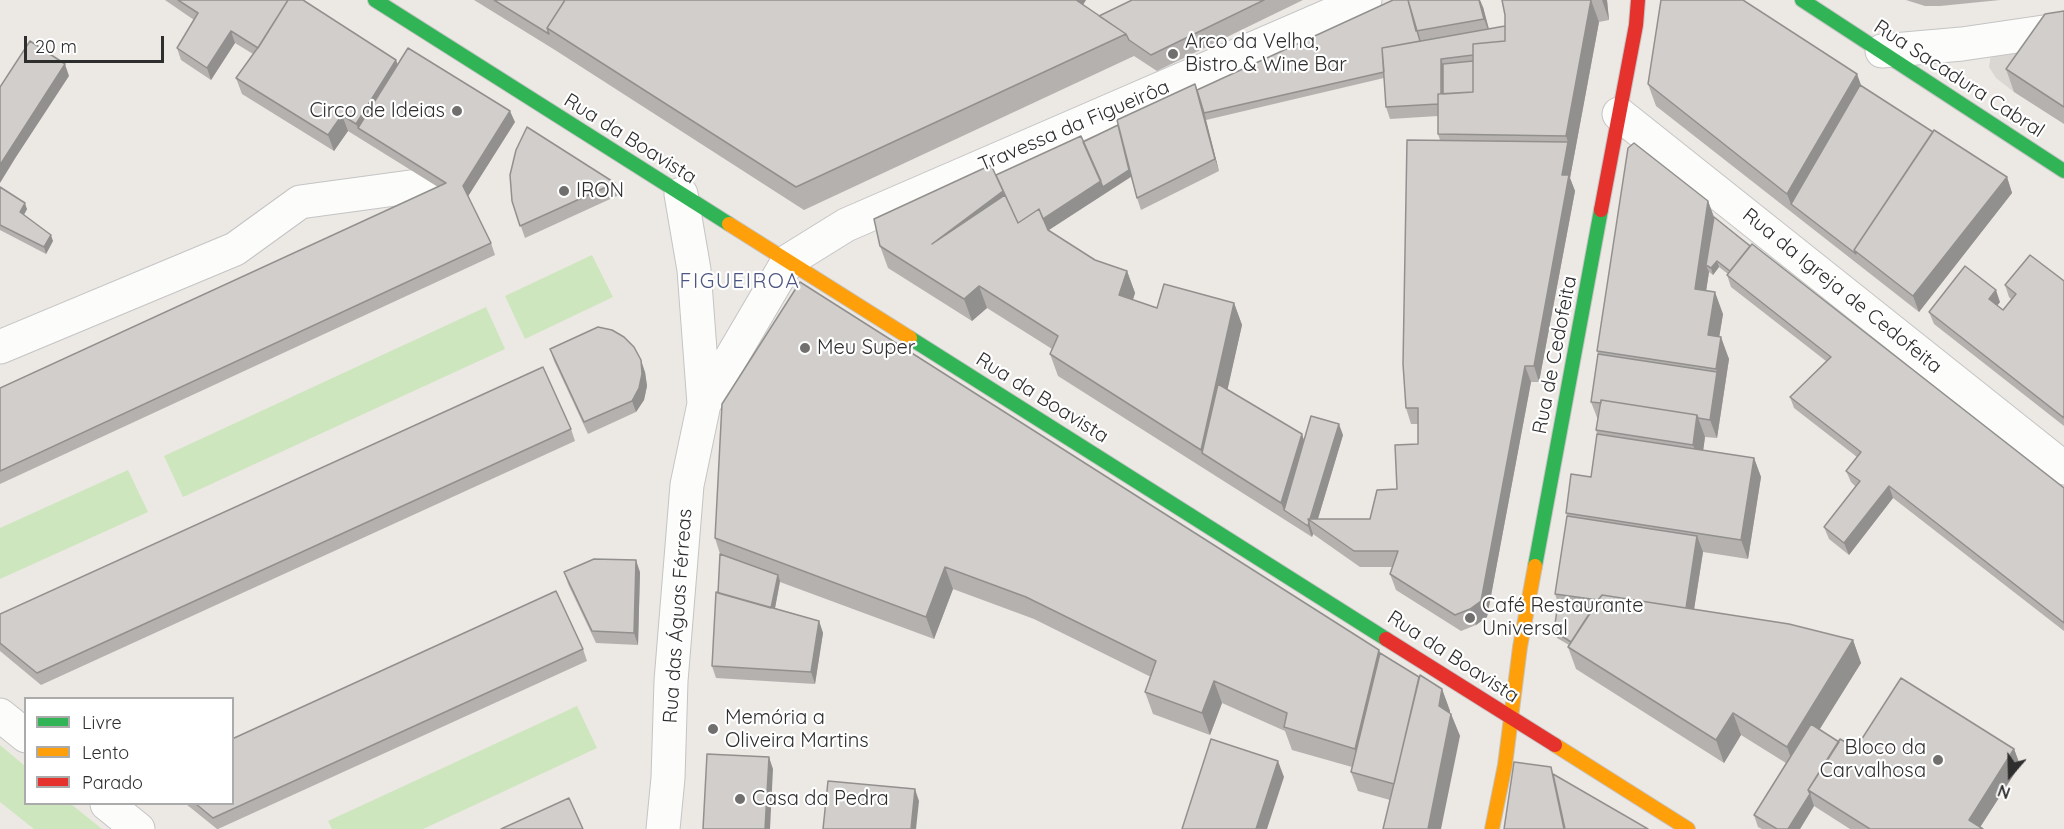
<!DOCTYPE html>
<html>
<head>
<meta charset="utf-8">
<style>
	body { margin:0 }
	#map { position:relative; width:2064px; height:829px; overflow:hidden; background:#ece8e4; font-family:Quicksand,sans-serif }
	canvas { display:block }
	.legend { position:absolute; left:24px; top:697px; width:210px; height:108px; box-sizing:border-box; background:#fff; border:2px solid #ababab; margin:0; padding:8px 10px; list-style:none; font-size:18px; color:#2e2e2e }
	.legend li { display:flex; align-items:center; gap:12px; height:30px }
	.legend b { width:30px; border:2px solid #ababab }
	.north { position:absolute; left:1980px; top:745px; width:60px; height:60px; -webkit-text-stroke:4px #fff; paint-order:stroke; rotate:200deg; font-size:16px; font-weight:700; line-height:24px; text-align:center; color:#2e2e2e }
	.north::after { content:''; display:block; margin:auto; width:21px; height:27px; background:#2e2e2e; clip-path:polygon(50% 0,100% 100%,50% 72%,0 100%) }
	.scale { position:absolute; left:24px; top:36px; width:140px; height:27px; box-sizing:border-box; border:3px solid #2e2e2e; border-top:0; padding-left:8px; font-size:18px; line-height:21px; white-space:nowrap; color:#2e2e2e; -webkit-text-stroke:4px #fff; paint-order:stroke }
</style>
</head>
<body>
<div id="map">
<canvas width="2064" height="829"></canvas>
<ul class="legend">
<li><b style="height:8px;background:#30b455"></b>Livre</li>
<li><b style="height:8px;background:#ff9f0a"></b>Lento</li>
<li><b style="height:8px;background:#e5322d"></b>Parado</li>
</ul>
<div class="north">N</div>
<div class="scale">20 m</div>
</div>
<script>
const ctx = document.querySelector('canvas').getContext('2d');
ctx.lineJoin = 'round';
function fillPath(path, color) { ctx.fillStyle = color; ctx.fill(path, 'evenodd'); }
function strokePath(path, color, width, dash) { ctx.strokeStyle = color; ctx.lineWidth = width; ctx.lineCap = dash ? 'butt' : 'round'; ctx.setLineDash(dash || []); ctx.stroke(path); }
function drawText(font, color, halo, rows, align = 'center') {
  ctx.font = font + ' Quicksand,sans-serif'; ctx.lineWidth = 4.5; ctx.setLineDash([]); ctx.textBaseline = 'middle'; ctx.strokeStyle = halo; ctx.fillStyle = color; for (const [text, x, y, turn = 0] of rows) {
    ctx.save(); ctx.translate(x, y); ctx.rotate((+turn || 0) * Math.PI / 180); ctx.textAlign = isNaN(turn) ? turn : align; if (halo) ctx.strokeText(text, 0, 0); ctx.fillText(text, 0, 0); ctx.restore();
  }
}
const green = new Path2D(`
	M592,255L613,297L525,339L505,296Z
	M486,307L505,349L183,497L164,456Z
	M128,470L148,512L0,579V528Z
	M577,706L597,748L423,829H332L328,821Z
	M0,745L25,766L26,804H71L102,829H34L0,802Z`);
const plaza = new Path2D(`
	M2053,36L2014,92L1996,78L1989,67L1991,55Z`);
const street = new Path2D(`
	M1882,51L1962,44L2064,29
	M1619,114L2064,468
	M0,347L235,249L300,202L432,184
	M704,404L788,261L846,225L1365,0
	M0,715L26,736
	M107,804L138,829
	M663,829L668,778L671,681L687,485L704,404L694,270L681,194`);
const fast = new Path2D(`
	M375,0L729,224
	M1802,0L2064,171
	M910,338L1386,639
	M1535,566L1601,210`);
const slow = new Path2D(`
	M729,224L910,338
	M1555,745L1688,829
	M1492,829L1505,765L1520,647L1535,566`);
const jam = new Path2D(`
	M1601,210L1636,25L1638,0
	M1386,639L1555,745`);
const wall = new Path2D(`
	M165,0H304L396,60L397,65L515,122L468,196L491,243L495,255L0,484V388L438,187L348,131L334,151L242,94L236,78L253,54L235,43L211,80L181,60L177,48L194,20Z
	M474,0H1086L1083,5L1099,16L1132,0H1303L1157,71L1134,56L804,210L555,50Z
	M1502,0H1607L1609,20L1599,22L1570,178L1575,191L1539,382H1531L1487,617L1476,625L1461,631L1396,590L1390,574L1393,567H1360L1313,534L1312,537L1058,376L1050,354L1052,349L987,308L972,321L888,268L880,246L996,175L1083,142L1118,125L1195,84L1197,90L1483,7L1489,29L1505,26V15ZM1384,78L1386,107L1390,119L1438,116V134L1440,140L1406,408L1411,424H1418V444L1397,489L1370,519H1318L1343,435L1304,441L1302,434L1227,390L1242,325L1234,303L1157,308L1133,300L1135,293L1127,271L1095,260L1048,230L1131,177L1137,198L1141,210L1219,171L1205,117L1206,120Z
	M1906,0H2000L1940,6H1925Z
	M2064,11V124L2014,92L2006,69Z
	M1857,74L1860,85L1933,132L2007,177L2012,193L1919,312L1656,106L1648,84Z
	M615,183L619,195L525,238L512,201Z
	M0,187L27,209L24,215L53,241L46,254L0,230Z
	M1708,201L1714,217L2064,488V631L1893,498L1849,555L1829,539L1824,527L1856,487L1851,482L1846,471L1857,457L1794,408L1790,397L1826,361L1731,287L1727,275L1728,274L1719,267L1713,275L1709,272L1706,291L1723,314L1719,337L1729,359L1717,438L1705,437L1703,450L1754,458L1761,477L1748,559L1703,552L1694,609L1853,640L1861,663L1819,729L1839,742L1856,748L2014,749L2020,765L1980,827L1983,829H1850L1814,806L1800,829H1762L1758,827L1754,815L1786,763L1741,735L1724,763L1576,669L1568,647L1569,645L1557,638L1554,631L1558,603L1555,594L1567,516L1566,513L1591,477L1597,434L1596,430L1598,420L1591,402L1598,354L1597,351Z
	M2064,281V426L1934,324L1929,312L2000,302L1997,306L2003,310L2011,299L2009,297L2005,285Z
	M550,349L645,372L647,386L644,400L636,412L588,434L554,361Z
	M722,404L1380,653L1419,677L1442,689L1450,711V713L1451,714L1460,736L1390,800L1358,791L1351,772L1352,767L1292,750L1285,731L1222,703L1210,735L1153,714L1145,692L1151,677L1034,619L953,589L934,639L780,582L775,608L819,621L823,633L815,684L716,678L712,666L718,593L720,554L715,538Z
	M571,429L575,441L41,685L0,651V614Z
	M564,572H640L638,645L596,643L568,584Z
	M583,649L587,661L218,829H217L186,804H232Z`);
const shadedWall = new Path2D(`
	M1069,0H1086L1075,16Z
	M1479,0H1480L1483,7L1492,41L1484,19Z
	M1591,0L1599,22L1570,178L1575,191L1539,382L1534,366L1562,175L1568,142L1566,136Z
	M1602,0H1607L1609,20Z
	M231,31L235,43L211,80L207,68Z
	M1441,59L1445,71L1446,110L1442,104Z
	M396,60L402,76L358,128L356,124Z
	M65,64L69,76L16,157L0,183V165Z
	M1857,74L1865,96L1791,204L1787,194Z
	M1195,84L1200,96L1219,171L1215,159Z
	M510,111L515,122L467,198L463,186Z
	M342,115L348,131L334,151L328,135Z
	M1130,169L1132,176L1026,245L1022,233L1101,181Z
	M2007,177L2012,193L1919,312L1913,296Z
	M1003,191L1011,213L932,244Z
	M1708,201L1716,223L1706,265L1709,272L1703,311L1695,289Z
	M25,203L27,209L22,218L20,212Z
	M51,235L53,241L46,254L44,247Z
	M1717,261L1719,267L1713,275L1711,268Z
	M1127,271L1135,293L1127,317L1119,295Z
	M979,286L987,308L972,321L964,299Z
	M1996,290L2000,302L1993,311L1989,299Z
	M1715,292L1723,314L1716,357L1708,335Z
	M1234,303L1242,325L1212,459L1202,453L1201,450Z
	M1721,337L1729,359L1717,438L1710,420L1717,372L1716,369Z
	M641,360L645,372L647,386L644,400L636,412L632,401Z
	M1525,366L1531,382L1487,617L1476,625L1470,609Z
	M1697,415L1705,437L1701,467L1693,445Z
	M1339,424L1343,435L1316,525L1310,520Z
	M1302,434L1308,453L1284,510L1281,503Z
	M1754,458L1761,477L1748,559L1741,540Z
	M1889,486L1893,498L1849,555L1844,543Z
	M1309,522L1313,534L1312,537L1308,526Z
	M1697,536L1703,552L1691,629L1685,613Z
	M636,560L640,572L638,645L634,633Z
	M945,567L953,589L934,639L926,617Z
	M778,575L780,581L773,619L770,613Z
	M819,621L823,633L815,684L811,672Z
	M1853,640L1861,663L1795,769L1787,747Z
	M1379,650L1387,672L1363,771L1355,749Z
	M1214,681L1222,703L1210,735L1202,713Z
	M1442,689L1450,711L1447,728L1439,706Z
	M1733,713L1741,735L1724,763L1716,740Z
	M1451,714L1460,736L1441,829H1428Z
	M2014,749L2020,765L1979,829L1969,820Z
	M769,757L773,769L770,829H765Z
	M1278,761L1284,777L1267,829H1256Z
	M915,789L919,801L916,829H911Z
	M1810,794L1814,806L1800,829H1788Z`);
const building = new Path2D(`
	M178,0H288L258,48L231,31L207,68L177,48L198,13Z
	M288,0H303L396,60L356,124L342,115L328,135L236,78L259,46Z
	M494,0H565L547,28L549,34Z
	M565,0H1076L1126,34L796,187L547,28Z
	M1132,0H1264L1151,55L1129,40L1126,34L1099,16Z
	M1393,0H1408L1420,41L1382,48L1384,72L1204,113L1197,90Z
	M1408,0H1479L1484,19L1416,31Z
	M1502,0H1591L1566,136L1438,134V94L1473,92V44L1505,41V15Z
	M1661,0H1743L1857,74L1787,194L1648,84Z
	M2064,11V107L2006,69L2045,14Z
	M1505,26V41L1473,44V55L1441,59V94H1438V104L1386,107L1382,48Z
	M30,41L65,64L0,165V87Z
	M408,48L510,111L463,186L491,243L0,471V388L446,183L358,128Z
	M1473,61V92L1443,94V64Z
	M1195,84L1215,159L1137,198L1117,120Z
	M1860,85L1933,132L1854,250L1856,254L1791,204Z
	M1118,125L1129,170L1103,187L1083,142Z
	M527,127L615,183L520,226L512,201L510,175L516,150Z
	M1934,130L2007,177L1913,296L1854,250Z
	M1081,136L1101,181L1043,219L1039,209L1018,223L996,175Z
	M1407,140L1568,142L1562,175H1569L1534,366H1525L1481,601L1470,609L1455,615L1390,574L1398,551H1354L1308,519H1370L1377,490L1397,489L1395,445L1418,444V408H1406L1403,364Z
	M1634,143L1708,201L1695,289L1715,292L1708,335L1721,337L1716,369L1597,351L1628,148Z
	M991,165L1003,191L932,244L1005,195L1018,223L1039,209L1048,230L1095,260L1127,271L1119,295L1157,308L1164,284L1234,303L1201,450L1050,354L1058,336L979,286L964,299L880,246L874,219Z
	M0,187L25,203L20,212L51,235L44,247L0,225Z
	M1714,217L1750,246L1730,271L1717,261L1711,268L1706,265Z
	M1752,244L2064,488V623L1889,486L1844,543L1824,527L1860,481L1846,471L1861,452L1790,397L1831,357L1727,275Z
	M2030,255L2064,281V418L1929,312L1965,266L1996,290L1989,299L2003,310L2016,294L2005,285Z
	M800,282L1379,650L1355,749L1284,727L1287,713L1214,681L1202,713L1145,692L1156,661L1026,597L945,567L926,617L715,538L722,404Z
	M598,327L612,330L624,337L634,347L641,360L642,374L639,388L632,401L584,422L550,349Z
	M1598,354L1717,372L1710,420L1698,418L1697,415L1601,400V403L1591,402Z
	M543,367L571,429L37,673L0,643V614Z
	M1218,384L1302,434L1281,503L1202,453Z
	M1601,400L1697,415L1693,445L1596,430Z
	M1311,416L1339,424L1310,519H1308L1309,522L1308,526L1284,510Z
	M1597,434L1754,458L1741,540L1566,513L1571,474L1591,477Z
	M1567,516L1697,536L1686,608L1602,595L1598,600L1555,594Z
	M720,554L778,575L771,608L718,593Z
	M594,559L636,560L634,633L592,631L564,572Z
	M556,591L583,649L213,818L196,804H232V739Z
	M716,592L819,621L811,672L712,666Z
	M1602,595L1789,624L1853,640L1787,747L1733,713L1716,740L1568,647Z
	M1558,603L1593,608L1571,642L1554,631Z
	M1380,653L1419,677L1394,784L1351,772Z
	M1420,675L1442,689L1439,706L1451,714L1428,829H1383Z
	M1901,678L2014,749L1969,820L1983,829H1870L1808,790L1840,739L1856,748Z
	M1811,724L1839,742L1808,790L1810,794L1788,829H1777L1754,815Z
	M1211,739L1278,761L1256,829H1182Z
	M707,754L769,757L765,829H703Z
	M1514,762L1551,767L1564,829H1504Z
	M1553,774L1648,829H1565Z
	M828,781L915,789L911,829H823Z
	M569,798L583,829H501Z`);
const markers = [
	[1173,54,6,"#706f6e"],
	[457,111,6,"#706f6e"],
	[564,191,6,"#706f6e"],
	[805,348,6,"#706f6e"],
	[1470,618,6,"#706f6e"],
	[713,729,6,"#706f6e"],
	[1938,760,6,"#706f6e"],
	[740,799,6,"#706f6e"]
];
const poiNames = [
	["Arco da Velha,",1185,42],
	["Bistro & Wine Bar",1185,65],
	["Circo de Ideias",445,111,"right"],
	["IRON",576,191],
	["Meu Super",817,348],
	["Café Restaurante",1482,606],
	["Universal",1482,629],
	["Memória a",725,718],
	["Oliveira Martins",725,741],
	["Bloco da",1926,748,"right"],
	["Carvalhosa",1926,771,"right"],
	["Casa da Pedra",752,799]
];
const streetNames = [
	["Rua Sacadura Cabral",1959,79,33],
	["Travessa da Figueirôa",1074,126,-23],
	["Rua da Boavista",630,139,32],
	["Rua da Igreja de Cedofeita",1842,291,39],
	["Rua de Cedofeita",1555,355,-79],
	["Rua da Boavista",1042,398,32],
	["Rua das Águas Férreas",678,616,-86],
	["Rua da Boavista",1453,657,33]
];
const neighbourhoodNames = [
	["FIGUEIROA",740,282]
];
fillPath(green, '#cee6be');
fillPath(plaza, '#dad6d2');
strokePath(street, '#c5c4c5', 35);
strokePath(fast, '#c5c4c5', 16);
strokePath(slow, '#c5c4c5', 16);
strokePath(jam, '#c5c4c5', 16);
strokePath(street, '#fcfcfb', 33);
strokePath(fast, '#30b455', 14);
strokePath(slow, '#ff9f0a', 14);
strokePath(jam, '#e5322d', 14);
fillPath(wall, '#b4b1af');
fillPath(shadedWall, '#92908e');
fillPath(building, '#d1cecb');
strokePath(building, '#92908e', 1.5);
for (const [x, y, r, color] of markers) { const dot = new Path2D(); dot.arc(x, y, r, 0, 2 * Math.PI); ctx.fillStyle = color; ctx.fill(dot); strokePath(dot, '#fff', 2); }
drawText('20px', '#2e2e2e', '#fff', poiNames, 'left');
drawText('20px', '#2e2e2e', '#fff', streetNames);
ctx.letterSpacing = '1.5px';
drawText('21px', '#4d5680', '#fff', neighbourhoodNames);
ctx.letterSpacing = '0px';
</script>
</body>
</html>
